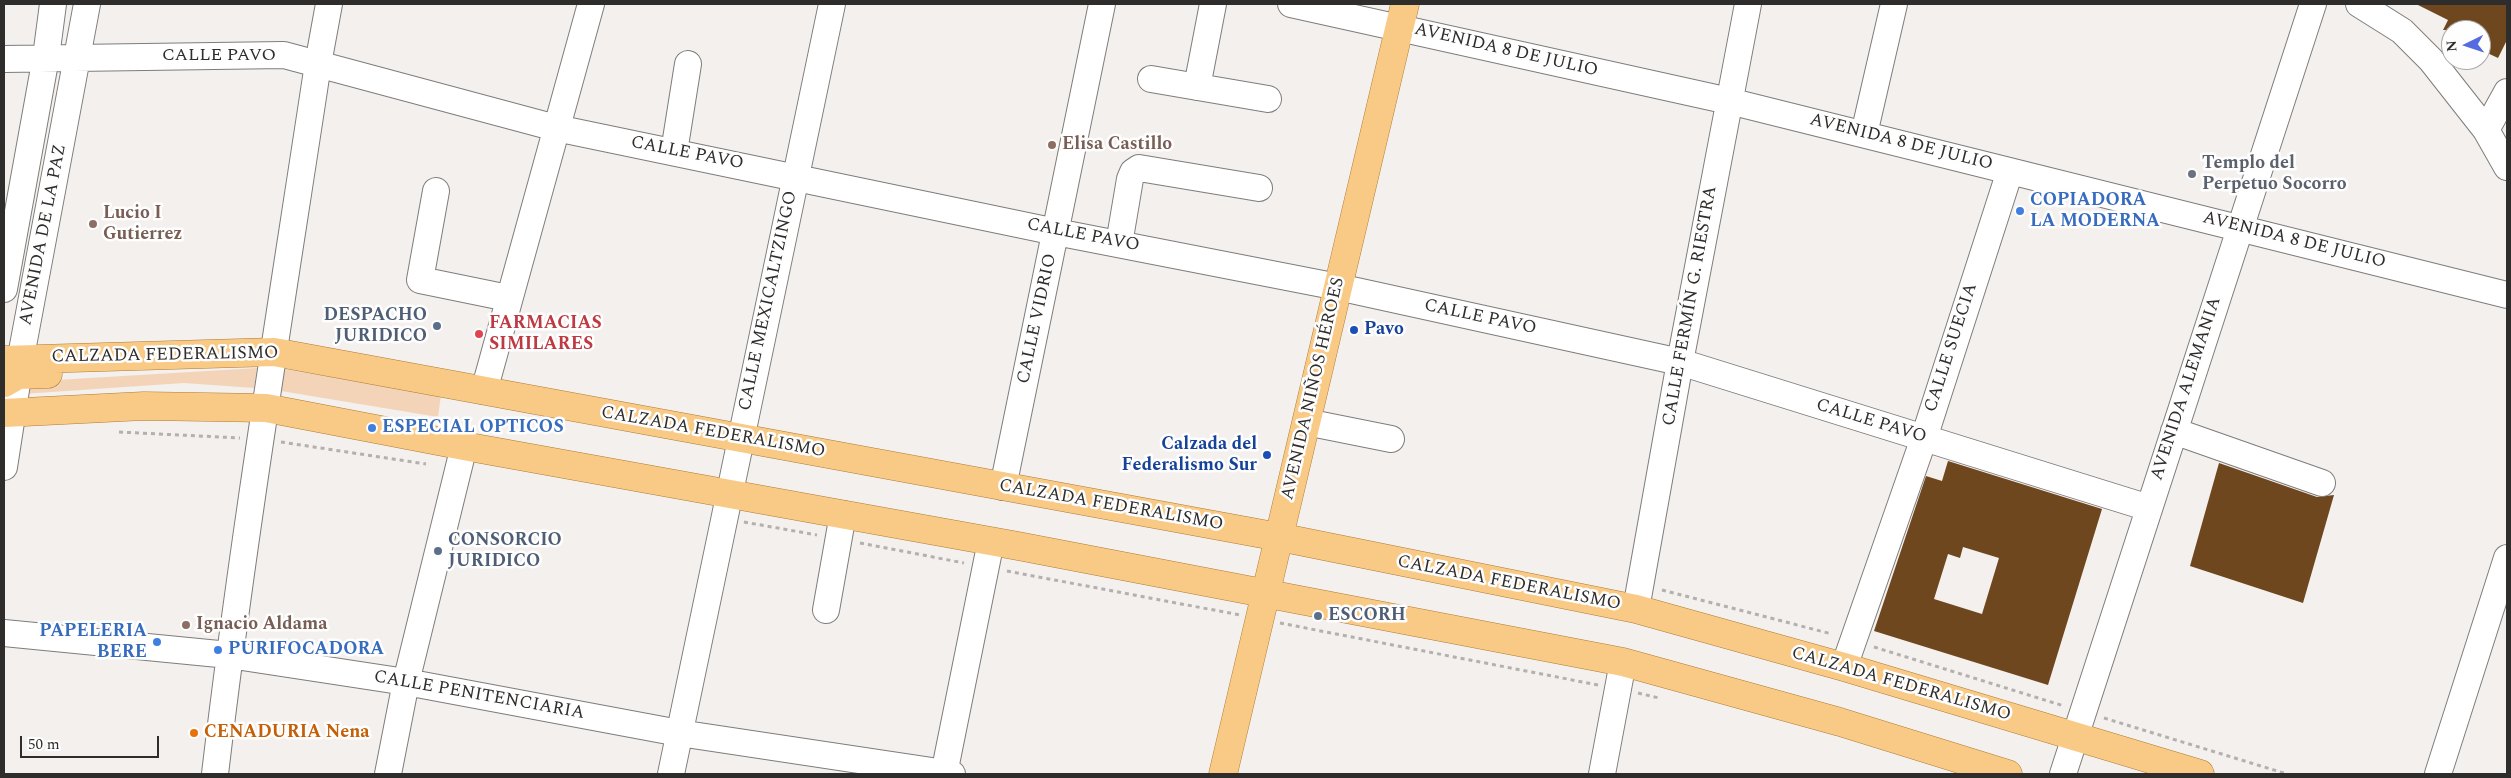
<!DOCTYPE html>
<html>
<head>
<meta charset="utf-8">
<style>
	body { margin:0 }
	#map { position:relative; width:2511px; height:778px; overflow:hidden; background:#f3f0ee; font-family:Spectral,serif }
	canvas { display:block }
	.frame { position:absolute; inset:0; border:5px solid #2e2d2c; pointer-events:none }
	.north { position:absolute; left:2441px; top:20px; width:50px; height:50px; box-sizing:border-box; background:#fffefe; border:1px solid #abaaaa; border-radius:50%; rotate:266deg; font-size:14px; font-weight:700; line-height:20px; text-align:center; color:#2e2d2c }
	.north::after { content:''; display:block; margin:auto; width:18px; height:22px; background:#556be1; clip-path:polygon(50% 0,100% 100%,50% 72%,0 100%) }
	.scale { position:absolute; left:20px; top:736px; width:139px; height:22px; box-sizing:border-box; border:2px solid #2e2d2c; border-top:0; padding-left:6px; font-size:15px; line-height:18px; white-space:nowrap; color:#2e2d2c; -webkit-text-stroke:4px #fffefe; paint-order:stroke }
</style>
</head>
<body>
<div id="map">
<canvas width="2511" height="778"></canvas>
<div class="frame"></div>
<div class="north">N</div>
<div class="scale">50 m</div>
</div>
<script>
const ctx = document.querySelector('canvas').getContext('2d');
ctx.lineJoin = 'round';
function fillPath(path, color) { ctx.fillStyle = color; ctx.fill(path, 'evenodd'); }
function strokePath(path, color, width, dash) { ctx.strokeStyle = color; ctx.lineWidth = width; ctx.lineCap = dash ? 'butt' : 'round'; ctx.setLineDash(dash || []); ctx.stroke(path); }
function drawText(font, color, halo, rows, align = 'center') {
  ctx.font = font + ' Spectral,serif'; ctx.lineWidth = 5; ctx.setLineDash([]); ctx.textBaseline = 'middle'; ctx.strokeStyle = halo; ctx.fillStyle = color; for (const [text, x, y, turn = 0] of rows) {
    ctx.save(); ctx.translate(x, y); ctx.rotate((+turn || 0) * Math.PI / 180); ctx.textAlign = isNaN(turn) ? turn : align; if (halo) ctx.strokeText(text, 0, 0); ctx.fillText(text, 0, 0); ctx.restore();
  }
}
const green = new Path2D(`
	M257,368L254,388L184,383L22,394L23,382Z
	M278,368L441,395L438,417L275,390Z`);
const building = new Path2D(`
	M2416,4H2507V40L2498,58L2481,50V30H2443L2448,20Z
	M1948,461L2102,509L2048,685L1874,631L1926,476L1942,481ZM1963,547L1999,558L1982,614L1934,599L1948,554L1960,558Z
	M2219,463L2317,497L2334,495L2303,603L2190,566Z`);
const path = new Path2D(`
	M119,432L240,438
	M281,442L426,464
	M744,522L817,535
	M860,543L964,563
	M1007,571L1240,615
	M1662,590L1832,634
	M1280,623L1598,685
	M1874,647L2064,706
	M1638,693L1659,698
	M2104,718L2287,774`);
const minor = new Path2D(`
	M1291,4L1729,101L2507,295
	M2359,4L2402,31L2431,60L2486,130L2507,167
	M4,59L284,55L556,128L1056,232L1338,287L1680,362L2149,508
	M1151,79L1268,99
	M1197,87L1213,4
	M2486,130L2507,92
	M1864,134L1894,4
	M674,152L688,64
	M436,191L420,280L508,298
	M1119,244L1130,179L1133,172L1139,168L1259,188
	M4,289L46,57L53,4
	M484,391L591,4
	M1306,422L1391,439
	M2174,431L2322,483
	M4,467L22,351L87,4
	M1003,487L1102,4
	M1636,609L1680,362L1748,4
	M826,610L843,514
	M4,633L229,655L406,682L679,733L952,774
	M1844,667L1924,438L2010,171
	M215,774C243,537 282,301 318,64L329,4
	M388,774L406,682L464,446
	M671,774L832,4
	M944,774L991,541
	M1602,774L1623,662
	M2063,774L2313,4
	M2438,774L2507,558`);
const major = new Path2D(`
	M4,360L274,352L1279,537L1636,609L1844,667L2200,774
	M4,383L18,375L48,374
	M4,413L144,406L266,408L464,446L1018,546L1623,662L1840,722L2008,774
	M1223,774L1405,4`);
const markers = [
	[1052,145,5,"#8d6e63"],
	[2192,174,5,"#6b7280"],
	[2020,211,5,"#3f7fe0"],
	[93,224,5,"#8d6e63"],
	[437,326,5,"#5c6f8a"],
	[1354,330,5,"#1a4fb4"],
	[479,334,5,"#e0444e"],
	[372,428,5,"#3f7fe0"],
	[1267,455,5,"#1a4fb4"],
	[438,551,5,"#5c6f8a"],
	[1318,616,5,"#5c6f8a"],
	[186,625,5,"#8d6e63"],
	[157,642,5,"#3f7fe0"],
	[218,650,5,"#3f7fe0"],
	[194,733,5,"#e8710a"]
];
const streetNames = [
	["AVENIDA 8 DE JULIO",1506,51,13],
	["CALLE PAVO",219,56],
	["AVENIDA 8 DE JULIO",1901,143,14],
	["CALLE PAVO",687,154,11],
	["AVENIDA DE LA PAZ",44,235,-79],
	["CALLE PAVO",1083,236,11],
	["AVENIDA 8 DE JULIO",2294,241,14],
	["CALLE MEXICALTZINGO",769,301,-78],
	["CALLE FERMÍN G. RIESTRA",1691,306,-80],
	["CALLE PAVO",1480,318,12],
	["CALLE VIDRIO",1038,319,-78],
	["CALLE SUECIA",1952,348,-72],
	["CALZADA FEDERALISMO",165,356,-1],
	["AVENIDA NIÑOS HÉROES",1314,389,-77],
	["AVENIDA ALEMANIA",2187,389,-72],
	["CALLE PAVO",1871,422,17],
	["CALZADA FEDERALISMO",713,433,10],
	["CALZADA FEDERALISMO",1111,506,10],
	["CALZADA FEDERALISMO",1509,584,11],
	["CALZADA FEDERALISMO",1901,685,16],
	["CALLE PENITENCIARIA",479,696,10]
];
const educationNames = [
	["Elisa Castillo",1062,145],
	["Lucio I",103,214],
	["Gutierrez",103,235],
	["Ignacio Aldama",196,625]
];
const worshipNames = [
	["Templo del",2202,164],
	["Perpetuo Socorro",2202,185]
];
const shopNames = [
	["COPIADORA",2030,201],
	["LA MODERNA",2030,222],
	["ESPECIAL OPTICOS",382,428],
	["PAPELERIA",147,632,"right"],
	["BERE",147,653,"right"],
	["PURIFOCADORA",228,650]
];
const serviceNames = [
	["DESPACHO",427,316,"right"],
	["JURIDICO",427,337,"right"],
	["CONSORCIO",448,541],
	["JURIDICO",448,562],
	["ESCORH",1328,616]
];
const healthNames = [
	["FARMACIAS",489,324],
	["SIMILARES",489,345]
];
const transitNames = [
	["Pavo",1364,330],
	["Calzada del",1257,445,"right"],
	["Federalismo Sur",1257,466,"right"]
];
const foodNames = [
	["CENADURIA Nena",204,733]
];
fillPath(green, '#f3d4b9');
fillPath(building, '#6f471e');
strokePath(minor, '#7f7d7b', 28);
strokePath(major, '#af7c32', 29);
strokePath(path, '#b3b0af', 3, [4, 4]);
strokePath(minor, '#fff', 26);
strokePath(major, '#f9ca86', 28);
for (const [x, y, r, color] of markers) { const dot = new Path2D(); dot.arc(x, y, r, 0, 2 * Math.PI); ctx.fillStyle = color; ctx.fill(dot); strokePath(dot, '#fffefe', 2); }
drawText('18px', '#2e2d2c', '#fffefe', streetNames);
drawText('bold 18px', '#785e54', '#fffefe', educationNames, 'left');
drawText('bold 18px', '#5b616d', '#fffefe', worshipNames, 'left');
drawText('bold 18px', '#366cbe', '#fffefe', shopNames, 'left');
drawText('bold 18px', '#4e5e75', '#fffefe', serviceNames, 'left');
drawText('bold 18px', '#be3a42', '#fffefe', healthNames, 'left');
drawText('bold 18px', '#164399', '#fffefe', transitNames, 'left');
drawText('bold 18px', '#c56008', '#fffefe', foodNames, 'left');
</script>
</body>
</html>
